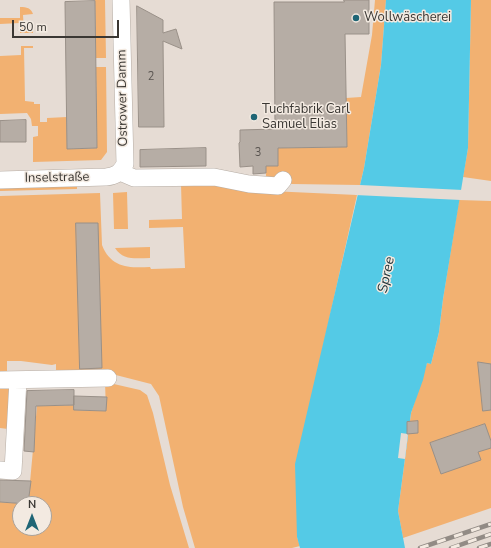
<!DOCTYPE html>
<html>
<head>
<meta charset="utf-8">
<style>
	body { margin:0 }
	#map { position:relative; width:491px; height:548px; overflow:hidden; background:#e6dcd4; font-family:"Nunito Sans",sans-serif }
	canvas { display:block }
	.north { position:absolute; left:12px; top:496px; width:40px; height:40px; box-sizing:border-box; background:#f3eae1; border:1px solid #a9a29b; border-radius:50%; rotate:0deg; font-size:11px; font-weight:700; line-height:16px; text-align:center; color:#3a3733 }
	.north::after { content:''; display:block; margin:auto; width:14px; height:18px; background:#1f6575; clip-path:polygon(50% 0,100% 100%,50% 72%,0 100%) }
	.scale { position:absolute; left:12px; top:20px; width:107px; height:18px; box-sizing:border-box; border:2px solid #3a3733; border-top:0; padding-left:5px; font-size:12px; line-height:14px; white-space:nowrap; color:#3a3733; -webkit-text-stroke:3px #f3eae1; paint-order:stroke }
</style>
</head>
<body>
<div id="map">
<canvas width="491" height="548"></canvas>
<div class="north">N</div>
<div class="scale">50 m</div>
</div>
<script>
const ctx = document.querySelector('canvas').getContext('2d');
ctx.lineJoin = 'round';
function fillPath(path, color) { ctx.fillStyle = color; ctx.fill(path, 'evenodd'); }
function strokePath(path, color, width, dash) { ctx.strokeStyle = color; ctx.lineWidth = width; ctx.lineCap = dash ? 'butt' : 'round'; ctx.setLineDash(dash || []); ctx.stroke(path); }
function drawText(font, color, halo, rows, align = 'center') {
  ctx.font = font + ' "Nunito Sans",sans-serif'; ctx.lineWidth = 3; ctx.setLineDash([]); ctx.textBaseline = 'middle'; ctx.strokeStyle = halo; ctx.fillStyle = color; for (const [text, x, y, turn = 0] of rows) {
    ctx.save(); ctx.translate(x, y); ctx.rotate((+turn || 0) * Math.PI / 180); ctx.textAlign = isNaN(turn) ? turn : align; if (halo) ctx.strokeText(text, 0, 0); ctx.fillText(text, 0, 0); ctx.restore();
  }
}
const green = new Path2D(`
	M95,0H105L106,58H96Z
	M375,0H386L381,65L364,168L360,185L292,184L266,178V166H278V148L347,147L346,98L361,97L372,35Z
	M471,0H491V181L463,177L468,148Z
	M20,7C27,7 31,8 33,14L23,15L24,31H33V33H20V23L0,24V18H20Z
	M21,46H33V48H24L25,101L34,102V104H40V122H47V118L67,117V149L97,148L96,67H106L107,152L101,160L33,162V137L38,136V126H32L31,119L27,113L0,114V56L21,55Z
	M214,182L248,190L357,195L320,360L297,537L300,546L292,548H195L183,507L159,396L151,384L108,373L59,374L56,370V364L52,365L21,361H7V371L5,376H0V196L100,193L102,245C111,268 129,268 150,267L151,269L185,268L183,227L149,228V220L182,219L181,184L140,185L136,187V184Z
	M77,184V189L0,191V186Z
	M127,192L128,229H114L113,193Z
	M459,200L491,201V508L403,538L398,511L411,413L427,363L431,364L439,332L443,299Z
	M150,247V258C137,258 123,261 115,248Z
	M105,382L140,390L147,395L153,413L170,485L189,548H0V502L28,504H20V528H44V504H28L37,406L74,405V410L106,411Z
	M0,384H11L8,429L0,428Z`);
const water = new Path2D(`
	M386,0H471L468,148L443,299L439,332L431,364L427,363L423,380L411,413L398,511L405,548H300L297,537L295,464L364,168L381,65Z`);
const pier = new Path2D(`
	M358,185H360L463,190L461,200L355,195Z
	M401,433L408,434L405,459L398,458Z`);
const building = new Path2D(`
	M344,0H369V34H345L347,147L278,148V166H266V173L253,174V166L240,167L239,143L240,142V130L275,129L274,2H344Z
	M95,1L97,148L67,149L65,2Z
	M137,6L163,20V33L176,29L182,49L163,41L164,127H139Z
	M26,120V142H0V121Z
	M206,148V166L140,167V150Z
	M76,223H98L102,368L80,369Z
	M478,362L491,364V410L483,411Z
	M74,390V405L36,406L34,452L24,451L27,391Z
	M74,396L107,397L106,411L74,410Z
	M418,421V433L407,434V422Z
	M485,424L491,441V448L478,452L481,460L441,474L430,443Z
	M0,480L31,481L28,504L0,502Z`);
const minor = new Path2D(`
	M120,172L134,178L214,177L249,184L278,186L283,180
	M0,180L106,177C116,176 120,173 125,164L121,0
	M0,380L108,378
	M0,470L13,471L18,380`);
const rail = new Path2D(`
	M420,548L491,524
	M451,548L491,534
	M479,548L491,544`);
const markers = [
	[356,18,4,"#1f6575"],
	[254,117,4,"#1f6575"]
];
const numberNames = [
	["2",151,77],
	["3",258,153]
];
const poiNames = [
	["Wollwäscherei",364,18],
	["Tuchfabrik Carl",262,110],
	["Samuel Elias",262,125]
];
const streetNames = [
	["Ostrower Damm",123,98,-91],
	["Inselstraße",57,178,-1]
];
const waterNames = [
	["Spree",387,275,-78]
];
fillPath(green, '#f2b171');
fillPath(water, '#54cae6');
fillPath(pier, '#e6dcd4');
fillPath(building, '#b6ada5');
strokePath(building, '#999088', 1);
strokePath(minor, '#b6ada5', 18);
strokePath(minor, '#fff', 17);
strokePath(rail, '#928b85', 4.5);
strokePath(rail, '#f3eae1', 3, [9]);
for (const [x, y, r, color] of markers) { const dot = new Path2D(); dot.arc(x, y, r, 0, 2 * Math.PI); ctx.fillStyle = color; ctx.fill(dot); strokePath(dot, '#f3eae1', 1.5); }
drawText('11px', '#595450', null, numberNames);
drawText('13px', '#3a3733', '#f3eae1', poiNames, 'left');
drawText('13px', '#3a3733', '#f3eae1', streetNames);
drawText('italic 14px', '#1d3238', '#f3eae1', waterNames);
</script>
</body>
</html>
